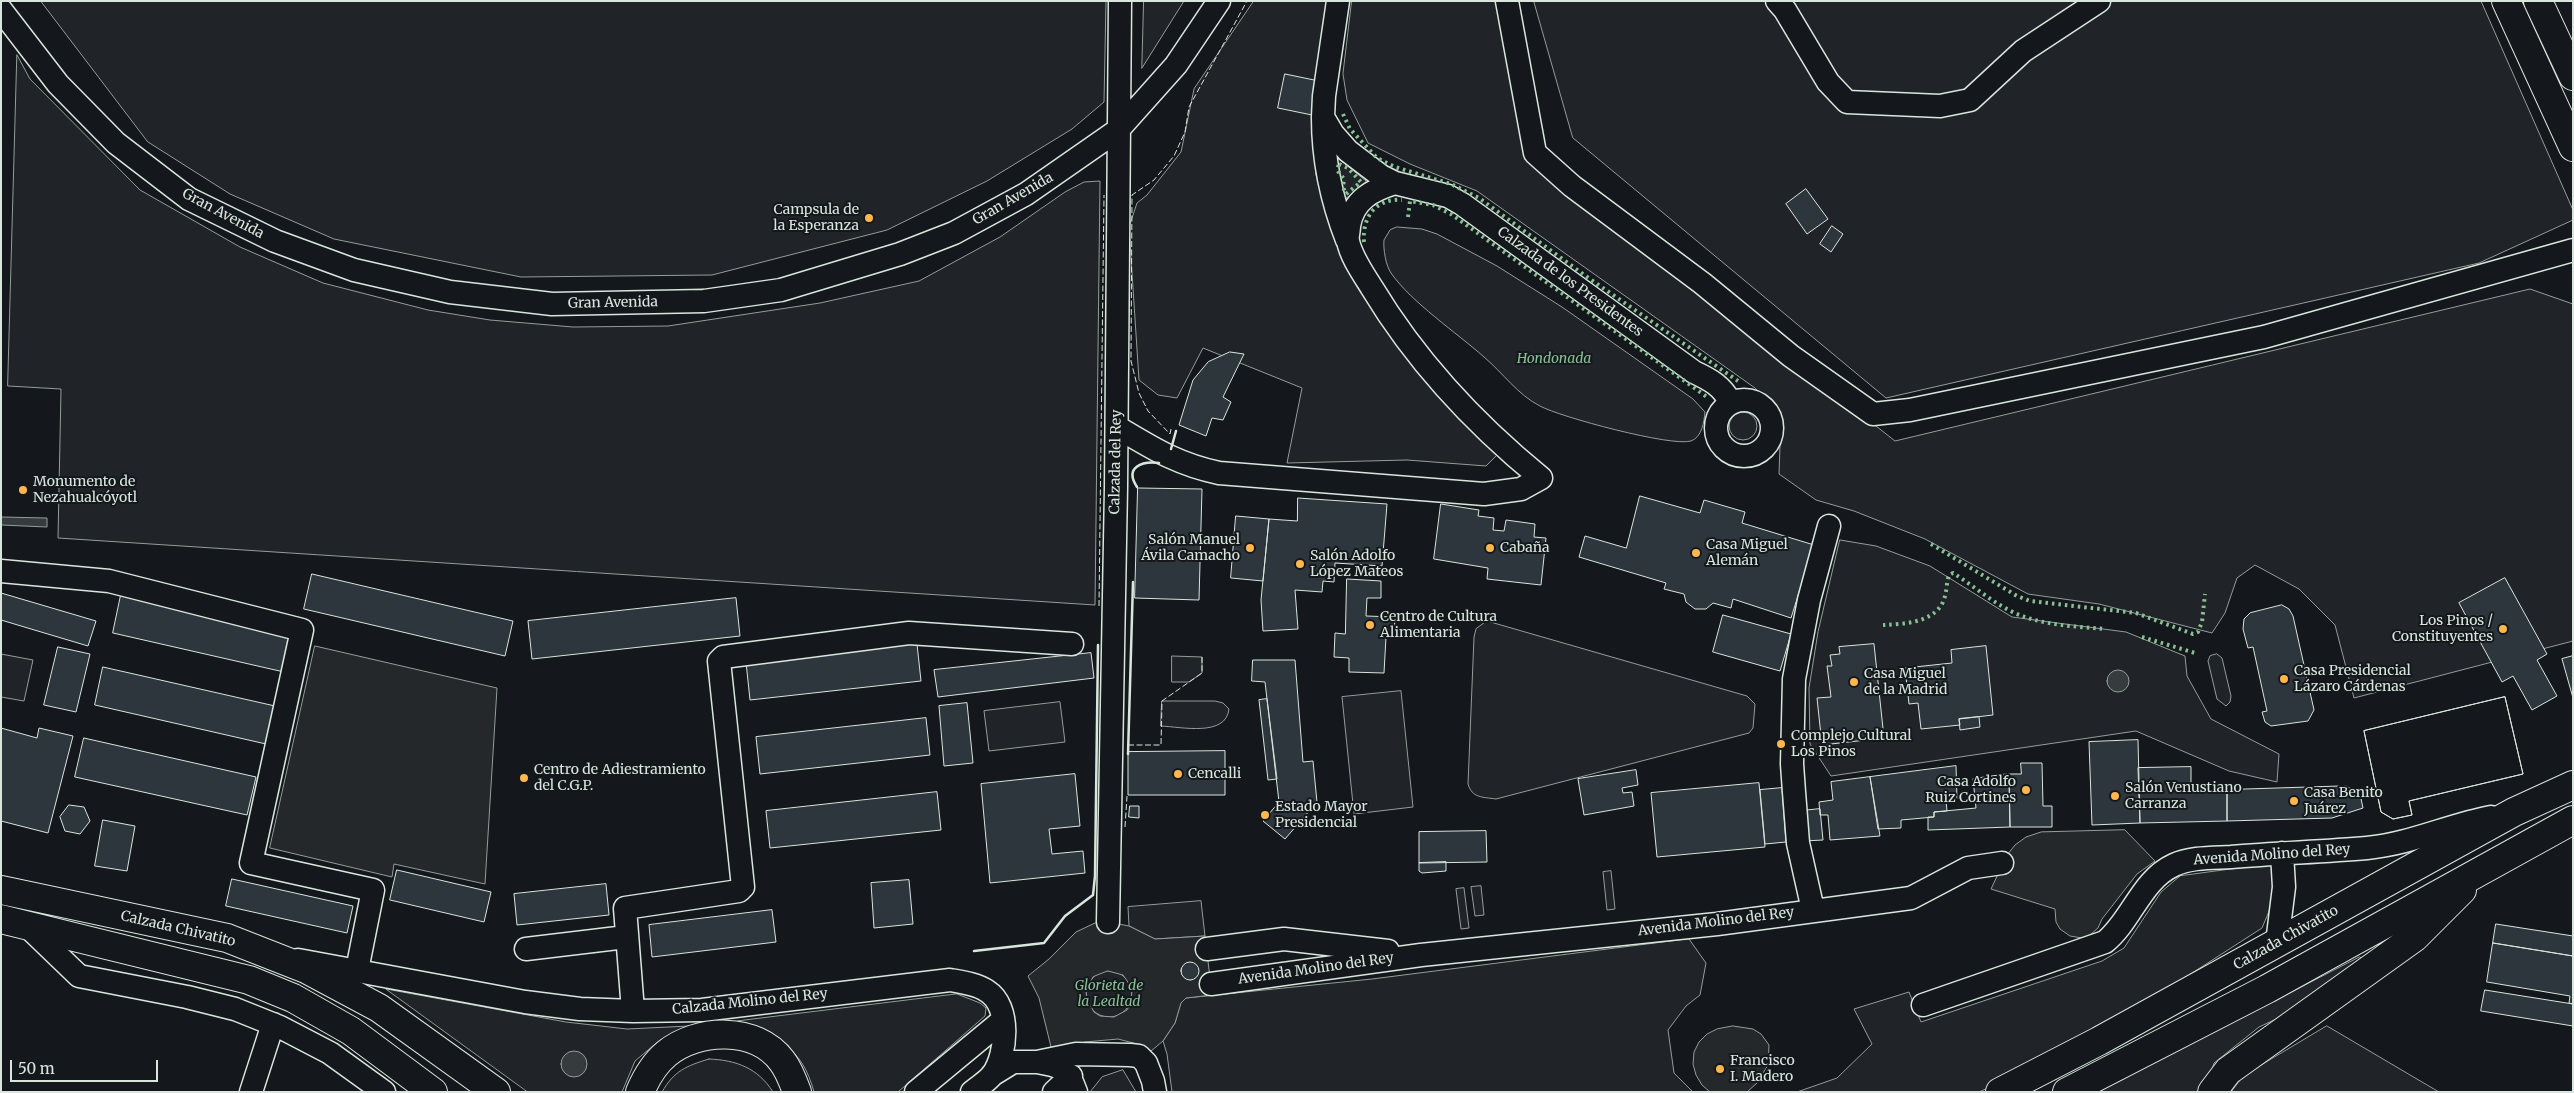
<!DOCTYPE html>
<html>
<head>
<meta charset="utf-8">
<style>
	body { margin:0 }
	#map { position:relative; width:2574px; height:1093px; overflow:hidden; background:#14181c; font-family:Merriweather,serif }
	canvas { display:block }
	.frame { position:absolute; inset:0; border:2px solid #d8e6dc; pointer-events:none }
	.scale { position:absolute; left:10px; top:1060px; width:148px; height:22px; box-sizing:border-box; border:2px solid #d8e6dc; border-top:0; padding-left:6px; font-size:15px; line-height:18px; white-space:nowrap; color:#d8e6dc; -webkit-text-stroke:4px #14181c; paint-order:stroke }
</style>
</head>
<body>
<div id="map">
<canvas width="2574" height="1093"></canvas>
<div class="frame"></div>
<div class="scale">50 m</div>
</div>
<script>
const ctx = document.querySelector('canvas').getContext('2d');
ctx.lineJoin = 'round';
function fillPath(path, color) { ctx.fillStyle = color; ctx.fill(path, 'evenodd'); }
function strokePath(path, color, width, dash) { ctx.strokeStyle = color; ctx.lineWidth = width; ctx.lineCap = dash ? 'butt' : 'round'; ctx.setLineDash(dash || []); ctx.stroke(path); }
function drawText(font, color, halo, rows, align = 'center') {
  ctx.font = font + ' Merriweather,serif'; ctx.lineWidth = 4; ctx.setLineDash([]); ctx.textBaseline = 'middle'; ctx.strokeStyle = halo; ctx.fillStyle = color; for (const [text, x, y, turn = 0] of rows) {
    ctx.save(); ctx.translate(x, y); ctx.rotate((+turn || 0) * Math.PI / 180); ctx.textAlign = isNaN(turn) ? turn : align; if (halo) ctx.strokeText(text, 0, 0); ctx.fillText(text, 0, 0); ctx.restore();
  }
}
const green = new Path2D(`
	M41,1H1106L1104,102L1072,129L987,181L887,230L712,275L521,277L334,239L230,194L148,142Z
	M1144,1H1184L1142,68Z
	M1254,1H1331L1313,127L1316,175L1369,305L1424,380L1498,454L1486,466L1407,460L1287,463L1302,388L1203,348L1177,398L1158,395L1139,380L1129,227L1137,203L1147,195L1181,152L1194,89Z
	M1352,1H1504L1529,152L1895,441L2530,289L2573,304V641L2354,698L2335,625L2299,589L2255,565L2237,578L2225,613L2212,633L2099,604L2028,594L1925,539L1854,511L1816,500L1779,474L1781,416L1755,388L1477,191L1410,164L1368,143L1347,100L1343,74Z
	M1534,1H2481L2573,210V220L2479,263L1886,398L1573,138Z
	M17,55L30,79L140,190L240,247L323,283L428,310L490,320L573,327L668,326L820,303L919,281L1000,237L1065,192L1084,182L1100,181L1095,605L58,538L61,389L8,386Z
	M1339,159L1366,181L1365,186L1343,200L1334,161Z
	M1397,227L1422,229L1437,234L1497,266L1562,307L1693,399L1705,412C1704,422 1702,437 1691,441C1672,447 1560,417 1540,406C1518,395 1503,373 1484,357C1457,333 1411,302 1391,273C1386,266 1383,249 1384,240L1390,230Z
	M1729 426a14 14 0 1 1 28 0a14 14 0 1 1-28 0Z
	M1840,540L1876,546L1930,566L2012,617L2126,632L2185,656L2187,676L2211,719L2279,754L2277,782L2229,771L2136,731L1831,776L1810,744L1809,688L1818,632Z
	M1487,621L1747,696L1755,704L1753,728L1749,733L1496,799C1482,797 1472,798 1468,784L1474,637L1476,629Z
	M1,654L33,660L24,701L1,697Z
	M2217,654L2222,658L2231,696L2230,702L2226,706L2217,699L2208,661L2210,656Z
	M1172,656L1202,657V673L1189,682H1172Z
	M1401,691L1413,807L1354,814L1342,697Z
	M1162,701H1215L1223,703L1229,709C1226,737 1182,727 1161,726Z
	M1060,702L1065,742L989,751L984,711Z
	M2278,863L2275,897L2262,928L2127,1015L2014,1076L1979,1092H1797L1837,1078L1872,1044L1854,1009L1909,992L1921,1022L2102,961L2124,948L2161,892L2180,876Z
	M1611,871L1615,909L1607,910L1603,872Z
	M1481,886L1484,915L1475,916L1471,887Z
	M1464,888L1469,928L1461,929L1456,889Z
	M1201,901L1205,936L1155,939L1129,926L1128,907Z
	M1689,939L1706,963L1700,995L1686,1006L1668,1030L1674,1073L1693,1092H1172L1167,1054L1163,1041L1175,1023L1181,1002L1186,998L1372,979Z
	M2360,957L2364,960L2302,1007L2259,1027L2214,1063L2205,1092H2098Z
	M1086 994a23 23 0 1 1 46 0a23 23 0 1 1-46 0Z
	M386,989L566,1022L627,1029L689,1026L660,1040L635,1061L622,1092H528Z
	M957,994L980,1003L986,1008L985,1016L898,1092H814C802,1047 777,1037 738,1021Z
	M2327,1026L2439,1092H2231L2243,1076Z
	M709,1059C736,1060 758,1068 773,1092H662C674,1071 686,1066 709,1059Z
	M1123,1070L1136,1092H1090L1102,1077Z`);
const parking = new Path2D(`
	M315,646L497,688L485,884L394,864L392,877L270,848Z
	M2125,830L2155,861L2137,874L2102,919L2098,928L2090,935L2082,938L2070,936L2060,929L2056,922L2055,909L1991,889L2007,855L2015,845L2026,837L2041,832Z
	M1108,922L1129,926L1155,939L1205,936L1212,995L1186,998L1181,1003L1175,1023L1163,1041L1151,1051L1141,1045L1118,1039L1085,1042L1052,1051L1039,998L1028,976L1049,959L1076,932L1095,923ZM1187,963H1193L1198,969L1196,977L1191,980L1182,975L1181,969ZM1108,971L1123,975L1132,988L1131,1003L1127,1010L1114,1017L1100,1016L1094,1012L1087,999L1086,991L1093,977Z
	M1733,1026L1753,1029L1761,1034L1769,1045L1768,1065L1757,1083L1747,1092H1710L1702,1085L1696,1075L1693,1064L1694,1052L1699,1042L1707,1034L1717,1029Z`);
const water = new Path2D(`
	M1,517L47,518V527L1,525Z
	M2107 681a11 11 0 1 1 22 0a11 11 0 1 1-22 0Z
	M561 1064a13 13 0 1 1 26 0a13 13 0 1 1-26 0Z`);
const building = new Path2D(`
	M1285,74L1319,81L1312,115L1278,108Z
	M1806,189L1828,219L1807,234L1786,204Z
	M1832,226L1843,234L1831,252L1820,244Z
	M1230,352L1244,354L1223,397L1231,402L1223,420L1212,418L1206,436L1179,425L1193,380L1208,362Z
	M1138,488L1202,489L1199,600L1135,598Z
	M1640,496L1700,513L1704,500L1745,512L1742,523L1814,545L1791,618L1733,599L1731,608L1713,603L1706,609H1695L1686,602L1684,594L1664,589L1666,583L1579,557L1585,536L1626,548Z
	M1298,498L1387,504L1382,566L1335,563L1334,582L1323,581L1322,592L1295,590L1298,629L1263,631L1261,600L1269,519L1297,521Z
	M1441,504L1479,510L1478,516L1494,518L1493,530L1504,531L1506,520L1535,524L1534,537L1546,538L1541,585L1487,579L1488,568L1434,559Z
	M1236,516L1269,519L1263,581L1231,578Z
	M312,574L513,621L505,656L304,609Z
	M2505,578L2547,654L2537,660L2557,696L2532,710L2513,676L2502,682L2459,603Z
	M1347,579L1381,581V598H1367L1366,616L1395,617L1394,637H1386L1384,673L1349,672V658L1334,657L1335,633L1345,634Z
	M1,593L96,621L88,646L1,620Z
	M121,595L293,634L284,672L113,633Z
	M736,598L740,636L532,659L528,621Z
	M2282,605L2289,609L2293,616L2314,710L2308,721L2271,726L2265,722L2262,712L2267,711L2253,647L2248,648L2243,629L2244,619L2250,613Z
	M1723,615L1791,634L1780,671L1713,652Z
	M917,644L921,681L750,700L746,662Z
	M1874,644L1884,738L1822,745L1817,698L1831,697L1827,666H1832L1830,655L1840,654L1839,647Z
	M1986,646L1993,715L1959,719L1960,725L1921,729L1918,703L1909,704L1905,668L1952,663L1951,650Z
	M58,647L90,654L76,712L44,705Z
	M1091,653L1094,678L938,697L934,670Z
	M2573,656V698L2562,659Z
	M1253,660H1295L1303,762L1313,761L1317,802L1285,839L1263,821L1279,802L1265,682L1252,681Z
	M103,667L275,706L266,744L95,705Z
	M2505,697L2523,774L2409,801L2412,815L2393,819L2381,812L2364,731Z
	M2505,697L2523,774L2409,801L2412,815L2393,819L2381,812L2364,731Z
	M1267,699L1277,779L1268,780L1259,700Z
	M967,703L973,763L944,766L939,706Z
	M1979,717L1980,727L1960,730L1959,719Z
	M926,718L930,755L760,774L756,737Z
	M1,728L37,738L39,728L73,736L48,833L1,821Z
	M84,738L256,777L247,815L75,777Z
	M2138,740L2140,823L2092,825L2089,742Z
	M1225,751V795H1128V752Z
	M2021,763H2042L2043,806H2052V827H2010L2009,774H2021Z
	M1956,766L1957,799L1946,801L1947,811L1934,812V817L1901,820V828L1878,829L1870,777Z
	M2191,767V791L2227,790V821L2140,823L2138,768Z
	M1636,770L1638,785L1622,788L1623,793L1632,792L1634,806L1584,815L1578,779Z
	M1075,774L1080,826L1049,829L1052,854L1083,851L1085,873L990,883L981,784Z
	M2009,774L2010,827L1928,830V817H1934V812L1976,808L1973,779Z
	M1870,777L1880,836L1830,840L1828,815H1820L1819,802L1833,800L1831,782Z
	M1759,783L1765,847L1657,857L1651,793Z
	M2346,786L2360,794L2363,808L2332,818L2227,821V790Z
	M1782,788L1786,842L1765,844L1760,790Z
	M937,792L941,830L770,848L766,811Z
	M69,805L84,807L90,821L80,834L65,831L60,817Z
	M1130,806H1139V818L1129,817Z
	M1820,809L1823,840L1804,841L1801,811Z
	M103,820L135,826L127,871L95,866Z
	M1486,831L1487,862L1419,863V832Z
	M1446,862V871L1422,873L1419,871V863Z
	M397,870L491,892L484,922L390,900Z
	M232,879L353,906L347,933L226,906Z
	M909,880L913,924L874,928L871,883Z
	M606,884L609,915L517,925L514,894Z
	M772,910L776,942L652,957L649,925Z
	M2496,924L2573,936V956L2493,943Z
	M2493,943L2573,956V1004L2569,1003L2570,996L2487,982Z
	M1181 971a9 9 0 1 1 18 0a9 9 0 1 1-18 0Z
	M2485,990L2573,1004V1026L2481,1011Z`);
const minor = new Path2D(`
	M1338,1L1324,96L1323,117L1333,134L1348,151L1381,176L1395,183L1448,196L1462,204L1694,372C1711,380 1722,386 1731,403
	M1507,1L1535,153L1572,186L1702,283L1791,356L1873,414L1910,410L2264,337L2573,250
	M1777,1L1785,10L1828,82L1847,102L1940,106L1970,100L2023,51L2099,1
	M1,10L58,84L116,143L189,199L275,241L354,270L450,292L552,304L704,301L781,290L900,254L954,233L1026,194L1118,130L1176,65L1219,1
	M1323,118C1323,161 1331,199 1347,240
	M1716 428a28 28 0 1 1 56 0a28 28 0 1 1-56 0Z
	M1117,427C1154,449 1177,464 1219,473L1484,494L1521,489L1541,478C1476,425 1416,361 1372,288C1364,275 1351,257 1348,241C1347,237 1349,231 1349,226C1353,200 1372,190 1395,183
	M1,571L109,581L302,630L251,863L373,890L357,970
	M1813,910L1798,843L1794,792L1792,764L1794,679L1809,600L1829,526
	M1108,922L1116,487L1120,1
	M25,924L79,976L187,997L235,1009L280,1027L330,1053L384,1092
	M2277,943L2284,887L2282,853
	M526,949L626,937
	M1207,949L1284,939L1388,951
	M298,960L525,1002L580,1009L633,1011L702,1010L950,980C962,982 977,984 987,991C1011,1006 1007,1054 993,1074C988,1081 979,1086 972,1092
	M1211,984L1421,955L1717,924L1911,898L1968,868L2002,863
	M1923,1005L2105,942C2132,920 2141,880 2174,865C2191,857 2213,858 2231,857C2276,853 2321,852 2367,848C2410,844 2449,825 2491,817
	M633,1011L625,908L739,891L743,887L719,661L723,657L909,633L1072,644
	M1037,1062C1061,1066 1068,1068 1076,1092
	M992,1075L1013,1062H1037L1076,1054L1130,1055L1139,1056L1146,1063L1153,1081L1155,1092
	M251,1092L273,1024
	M916,1092L1003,1020
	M1054,1092L1071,1076`);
const major = new Path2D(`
	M2506,1L2573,147
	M2538,1L2573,76
	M1,890L227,938L306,969L379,1008L496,1092
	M1,919L249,980L293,998L351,1031L433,1092
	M640,1092C646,1078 654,1064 666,1054C697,1028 756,1026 782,1061C789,1070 793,1081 797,1092
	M2000,1092L2099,1041L2514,812L2573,785
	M2067,1092L2267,989L2573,820
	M2212,1092L2228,1071L2415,937L2462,890`);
const hedge = new Path2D(`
	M1343,114L1350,129L1377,158L1395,167L1451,184L1479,198L1587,277L1738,381
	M1339,164L1348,168L1361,182L1346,194L1343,187L1344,179L1337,170Z
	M1408,217L1410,201L1433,205L1451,214L1707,397
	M1364,242C1362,217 1376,198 1402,200
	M1931,544L2017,596L2030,601L2136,613L2193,634L2198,632L2202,622L2205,594
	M1883,625C1903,624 1933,623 1943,602C1947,593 1946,584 1949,575L1953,573C1971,584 1987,598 2005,608C2034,625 2071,626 2104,629
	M2142,637L2195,653`);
const fence = new Path2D(`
	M1171,429L1170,434L1148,411L1139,393L1131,361L1132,195L1154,180L1174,156L1185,132L1189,107L1247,1
	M1099,606L1104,195
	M1128,745H1161L1162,701L1202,673V657
	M1125,827L1127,796`);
const wall = new Path2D(`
	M1171,449L1176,431
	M1137,487C1124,467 1142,461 1159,463
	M1128,754L1133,582
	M974,951L1044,943L1065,916L1093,895L1095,876L1098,645`);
const markers = [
	[869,218,5,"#ffb74d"],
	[23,490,5,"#ffb74d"],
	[1250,548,5,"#ffb74d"],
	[1490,548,5,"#ffb74d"],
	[1696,553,5,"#ffb74d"],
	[1300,564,5,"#ffb74d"],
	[1370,625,5,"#ffb74d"],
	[2503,629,5,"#ffb74d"],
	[2284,679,5,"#ffb74d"],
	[1854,682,5,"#ffb74d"],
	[1781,744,5,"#ffb74d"],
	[1178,774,5,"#ffb74d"],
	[524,778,5,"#ffb74d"],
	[2026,790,5,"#ffb74d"],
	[2115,796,5,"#ffb74d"],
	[2294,801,5,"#ffb74d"],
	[1265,815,5,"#ffb74d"],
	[1720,1069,5,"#ffb74d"]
];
const streetNames = [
	["Gran Avenida",1013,199,-30],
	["Gran Avenida",223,214,28],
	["Calzada de los Presidentes",1570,282,36],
	["Gran Avenida",613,303,-1],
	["Calzada del Rey",1116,462,-89],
	["Avenida Molino del Rey",2272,855,-4],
	["Avenida Molino del Rey",1716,922,-7],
	["Calzada Chivatito",178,929,13],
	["Calzada Chivatito",2286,938,-29],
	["Avenida Molino del Rey",1316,969,-8],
	["Calzada Molino del Rey",750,1002,-6]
];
const poiNames = [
	["Campsula de",859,210,"right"],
	["la Esperanza",859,226,"right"],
	["Monumento de",33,482],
	["Nezahualcóyotl",33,498],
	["Salón Manuel",1240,540,"right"],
	["Ávila Camacho",1240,556,"right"],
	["Casa Miguel",1706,545],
	["Alemán",1706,561],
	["Cabaña",1500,548],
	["Salón Adolfo",1310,556],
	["López Mateos",1310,572],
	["Centro de Cultura",1380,617],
	["Alimentaria",1380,633],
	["Los Pinos /",2493,621,"right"],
	["Constituyentes",2493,637,"right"],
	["Casa Presidencial",2294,671],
	["Lázaro Cárdenas",2294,687],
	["Casa Miguel",1864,674],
	["de la Madrid",1864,690],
	["Complejo Cultural",1791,736],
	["Los Pinos",1791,752],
	["Centro de Adiestramiento",534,770],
	["del C.G.P.",534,786],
	["Cencalli",1188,774],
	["Casa Adolfo",2016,782,"right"],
	["Ruiz Cortines",2016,798,"right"],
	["Salón Venustiano",2125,788],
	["Carranza",2125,804],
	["Casa Benito",2304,793],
	["Juárez",2304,809],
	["Estado Mayor",1275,807],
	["Presidencial",1275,823],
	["Francisco",1730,1061],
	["I. Madero",1730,1077]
];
const parkNames = [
	["Hondonada",1554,359],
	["Glorieta de",1109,986],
	["la Lealtad",1109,1002]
];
fillPath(green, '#202428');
strokePath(green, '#939e99', 1);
fillPath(parking, '#24282b');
strokePath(parking, '#939e99', 1);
fillPath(water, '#363b3e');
strokePath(water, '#939e99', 1);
fillPath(building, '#2c363c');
strokePath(building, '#d8e6dc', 1);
strokePath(minor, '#d8e6dc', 25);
strokePath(major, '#d8e6dc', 30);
strokePath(minor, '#14181c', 22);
strokePath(major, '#14181c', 28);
strokePath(hedge, '#8ac095', 4, [2.5, 4]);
strokePath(fence, '#d8e6dc', 1, [6, 2.5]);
strokePath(wall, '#d8e6dc', 2.5);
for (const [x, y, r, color] of markers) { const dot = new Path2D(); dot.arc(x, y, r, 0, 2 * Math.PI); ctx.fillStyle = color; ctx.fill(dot); strokePath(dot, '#14181c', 2); }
drawText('14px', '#d8e6dc', '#14181c', streetNames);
drawText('14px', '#d8e6dc', '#14181c', poiNames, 'left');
drawText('italic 14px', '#8ac095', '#14181c', parkNames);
</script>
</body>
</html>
